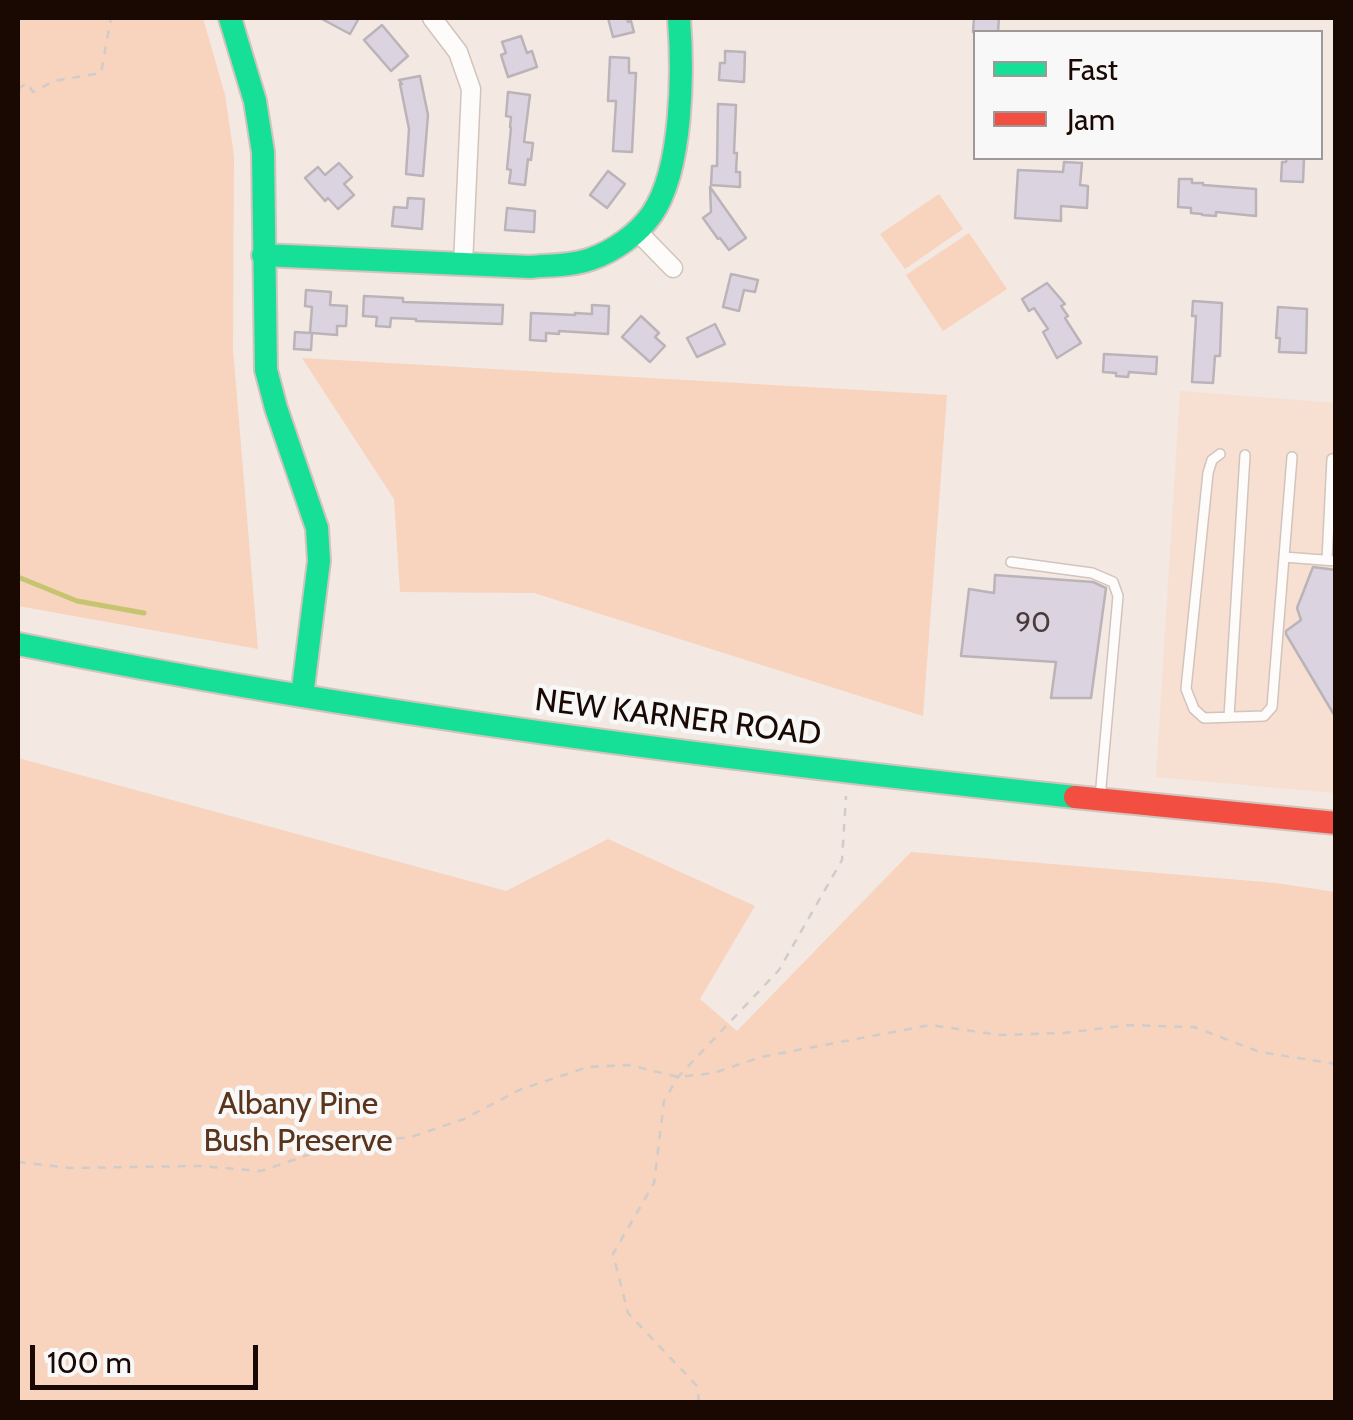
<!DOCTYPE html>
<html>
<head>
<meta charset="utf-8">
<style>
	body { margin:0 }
	#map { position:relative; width:1353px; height:1420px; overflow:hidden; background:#f3e8e2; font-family:Cabin,sans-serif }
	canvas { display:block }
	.frame { position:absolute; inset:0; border:20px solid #190902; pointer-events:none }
	.legend { position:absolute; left:973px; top:30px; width:350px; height:130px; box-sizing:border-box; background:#f8f8f8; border:2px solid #9f9896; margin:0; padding:12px 18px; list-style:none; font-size:30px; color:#190902 }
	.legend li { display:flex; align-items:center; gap:20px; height:50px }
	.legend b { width:50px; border:2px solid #9f9896 }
	.scale { position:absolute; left:30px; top:1345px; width:228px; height:45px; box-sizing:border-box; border:5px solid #190902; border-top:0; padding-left:12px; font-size:30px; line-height:35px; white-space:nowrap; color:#190902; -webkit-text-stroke:8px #f8f8f8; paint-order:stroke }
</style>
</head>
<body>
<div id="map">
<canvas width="1353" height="1420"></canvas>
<div class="frame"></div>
<ul class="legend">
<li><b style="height:12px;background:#16e098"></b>Fast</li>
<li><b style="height:12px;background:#f24e42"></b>Jam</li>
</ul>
<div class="scale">100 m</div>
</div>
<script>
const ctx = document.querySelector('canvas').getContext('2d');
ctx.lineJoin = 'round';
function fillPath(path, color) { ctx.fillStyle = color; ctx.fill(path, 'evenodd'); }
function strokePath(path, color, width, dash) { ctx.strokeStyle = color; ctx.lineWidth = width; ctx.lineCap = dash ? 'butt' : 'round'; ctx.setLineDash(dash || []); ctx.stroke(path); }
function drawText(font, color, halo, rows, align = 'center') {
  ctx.font = font + ' Cabin,sans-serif'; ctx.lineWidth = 9; ctx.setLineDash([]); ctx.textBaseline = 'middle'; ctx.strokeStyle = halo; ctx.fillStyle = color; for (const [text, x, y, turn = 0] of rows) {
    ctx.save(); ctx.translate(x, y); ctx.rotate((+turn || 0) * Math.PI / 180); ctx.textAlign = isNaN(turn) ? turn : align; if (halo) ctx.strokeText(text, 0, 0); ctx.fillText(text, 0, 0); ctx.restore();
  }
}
const built = new Path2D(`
	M1180,391L1335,403V793L1156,777Z`);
const green = new Path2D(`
	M18,18H203L225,95L234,156L233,349L258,649L18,606Z
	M939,194L963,229L905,269L880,234Z
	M969,233L1007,289L943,331L906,275Z
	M302,358L947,395L923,716L534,593L400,592L394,499Z
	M18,758L506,891L608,839L755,906L700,999L737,1031L911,852L1276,883L1335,892V1402H18Z`);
const stream = new Path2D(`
	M18,577L77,601L144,613`);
const building = new Path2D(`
	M320,18H359L350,34Z
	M608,18H627L628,22L631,21L634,32L613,37Z
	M974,18H999L998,32H973Z
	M382,25L408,56L391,71L364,40Z
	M521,36L527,53L532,51L537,67L508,77L501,55L506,53L502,42Z
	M725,51L745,52L744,82L719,80L720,63H725Z
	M610,57L629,58V73H636L632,152L613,151L616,101H608Z
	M420,76L428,115L423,176L406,174L409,129L400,84H402L399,80Z
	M508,92L530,95L524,142L533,143L531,160L528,159L525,185L509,183L511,170L507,169L511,128L510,127L511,117L506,116Z
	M718,104L736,105L734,153H737L736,172H740V187L711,185L712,166H717Z
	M1287,158H1304L1303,182L1281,181L1282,162H1286Z
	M1064,162L1082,163L1080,185L1088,186L1087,208L1061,206V221L1015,218L1018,170L1063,172Z
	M339,163L352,177L344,184L354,195L338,209L328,198L325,201L305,178L318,167L325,175Z
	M608,171L625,184L607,208L590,195Z
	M1179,179H1192V183H1203V185L1256,189V216L1216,212V216L1202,215V214L1191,213V208L1178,207Z
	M710,187L746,238L729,250L720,238L718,239L703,218L711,212Z
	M408,198L424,199L422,229L392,226L394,207L407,208Z
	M507,208L535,211L534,232L505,230Z
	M731,274L758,280L755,292L744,290L739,311L723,307Z
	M1047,283L1065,304L1061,306L1068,316L1065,318L1081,343L1057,358L1043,332L1048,329L1034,308L1029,311L1022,299Z
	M306,290L331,292L330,305L347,306L346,326H337V335L312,333L311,350L294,349L295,332L310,333L312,307L305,306Z
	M364,296L403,298V302L503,305L502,324L416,321V319L391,318L390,327L376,326L377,317L363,316Z
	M1193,301L1222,303L1220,356H1215L1213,383L1192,382L1196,316H1192Z
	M592,305L609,306L608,334L559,331V334L546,333V341L530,340L531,313L575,315V313L592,314Z
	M1278,307L1307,309L1306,353L1279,352L1280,338H1276Z
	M641,316L659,333L655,337L665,346L650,362L622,337Z
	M715,324L725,344L697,357L687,338Z
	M1104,354L1157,357L1156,374L1129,372L1128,377L1116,376V373L1103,372Z
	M1313,567L1336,570V718L1286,634V631L1301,620L1297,608Z
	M995,575L1093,582L1106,588L1091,698H1051L1056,662L961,656L969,589L994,593Z`);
const path = new Path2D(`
	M18,89L27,83L33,92L54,81L101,73L111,18
	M18,1162L71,1168L200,1166L261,1171L337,1145L411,1137L464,1119L519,1090L588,1067L629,1065L678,1077L714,1073L761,1057L930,1025L1000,1035L1063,1033L1130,1025L1194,1027L1260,1052L1336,1064
	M699,1402L697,1386L628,1313L613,1254L654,1183L664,1101L678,1077L779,970L842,860L846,796`);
const lane = new Path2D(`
	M1220,454L1212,460L1208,473L1186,689L1194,709L1204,718L1264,716L1272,707L1292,457
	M1284,557L1336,561
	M1327,560L1332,459
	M1011,562L1092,573L1113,582L1118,596L1100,798
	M1229,717L1245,455`);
const street = new Path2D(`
	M432,18L458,52L471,89L463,264
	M636,230L673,268`);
const fast = new Path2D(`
	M230,18L255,101L263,152L266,370L276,408L317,528L319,561L302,696
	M263,255L530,267C550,265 572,266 591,259C614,251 638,234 652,214C683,169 683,71 679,18
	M18,644C367,715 721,759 1075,797`);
const jam = new Path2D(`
	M1075,797L1336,823`);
const numberNames = [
	["90",1033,624]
];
const streetNames = [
	["NEW KARNER ROAD",678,718,7]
];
const parkNames = [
	["Albany Pine",298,1105],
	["Bush Preserve",298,1142]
];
fillPath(built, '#f7dfd2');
fillPath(green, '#f8d3bd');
strokePath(stream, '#c6c471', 5);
fillPath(building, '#dbd3e0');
strokePath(building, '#bab4b9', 2.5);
strokePath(lane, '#d2c4bc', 12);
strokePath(street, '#d2c4bc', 21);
strokePath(fast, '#d2c4bc', 26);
strokePath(jam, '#d2c4bc', 26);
strokePath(path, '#d0ccca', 2.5, [8, 8]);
strokePath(lane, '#fdfcfb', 9);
strokePath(street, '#fdfcfb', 18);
strokePath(fast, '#16e098', 22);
strokePath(jam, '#f24e42', 22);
drawText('28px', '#4a3c3a', null, numberNames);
drawText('32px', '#190902', '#f8f8f8', streetNames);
drawText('32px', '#5b341c', '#f8f8f8', parkNames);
</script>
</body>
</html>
